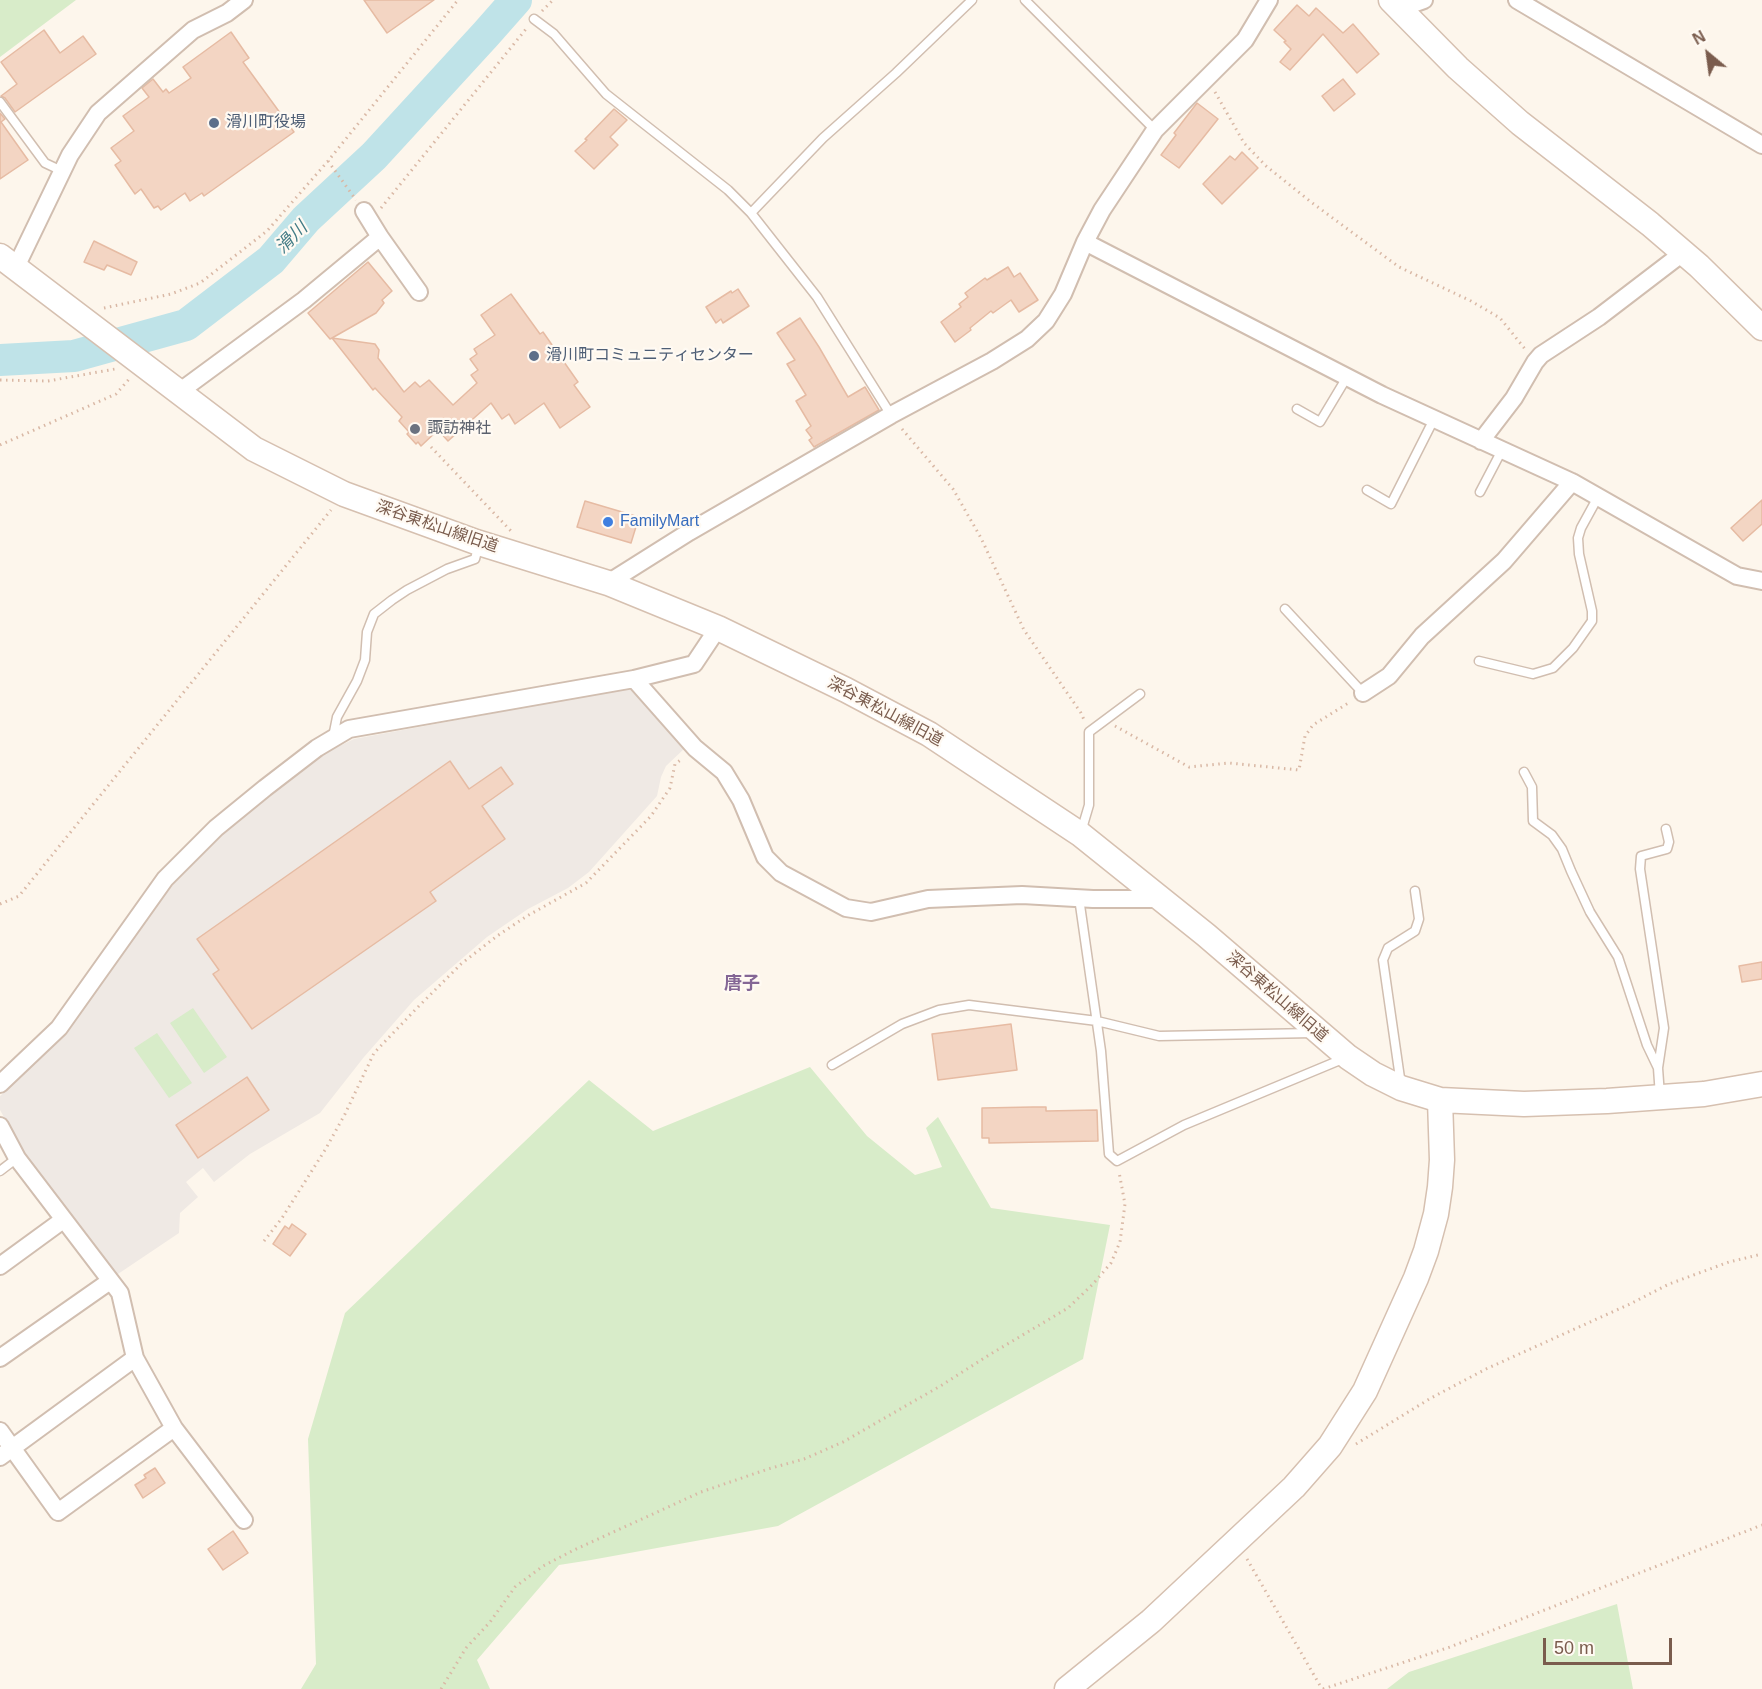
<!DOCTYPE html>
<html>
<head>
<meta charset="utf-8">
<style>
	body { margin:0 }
	#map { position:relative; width:1762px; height:1689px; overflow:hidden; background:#fdf6ec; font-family:Arial,sans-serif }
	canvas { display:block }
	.north { position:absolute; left:1678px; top:24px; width:60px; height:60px; -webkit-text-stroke:4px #fffaf3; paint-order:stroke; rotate:331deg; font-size:16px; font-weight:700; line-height:24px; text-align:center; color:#7a5c4d }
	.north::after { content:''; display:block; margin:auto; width:21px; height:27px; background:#7a5c4d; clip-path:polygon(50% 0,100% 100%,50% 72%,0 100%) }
	.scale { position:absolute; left:1543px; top:1638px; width:129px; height:27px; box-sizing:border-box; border:3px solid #7a5c4d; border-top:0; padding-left:8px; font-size:18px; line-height:21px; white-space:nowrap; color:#7a5c4d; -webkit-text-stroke:4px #fffaf3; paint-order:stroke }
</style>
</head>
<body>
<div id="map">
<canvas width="1762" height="1689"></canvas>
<div class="north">N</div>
<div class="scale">50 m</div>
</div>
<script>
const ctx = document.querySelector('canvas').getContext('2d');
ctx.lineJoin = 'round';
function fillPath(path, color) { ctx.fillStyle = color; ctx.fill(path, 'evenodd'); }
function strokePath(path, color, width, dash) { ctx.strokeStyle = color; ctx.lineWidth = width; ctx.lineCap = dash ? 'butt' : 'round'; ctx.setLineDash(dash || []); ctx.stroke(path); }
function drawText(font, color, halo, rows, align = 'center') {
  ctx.font = font + ' Arial,"Noto Sans JP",sans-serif'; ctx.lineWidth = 4.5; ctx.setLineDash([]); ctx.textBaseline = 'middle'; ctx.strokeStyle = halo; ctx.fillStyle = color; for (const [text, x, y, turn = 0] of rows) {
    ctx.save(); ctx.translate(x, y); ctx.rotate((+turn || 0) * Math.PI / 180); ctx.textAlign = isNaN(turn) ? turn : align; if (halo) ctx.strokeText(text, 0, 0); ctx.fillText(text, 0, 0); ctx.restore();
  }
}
const industrial = new Path2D(`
	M630,688L684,744L685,748L666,766L661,777L657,796L589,872L568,888L528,909L487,937L414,1000L364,1057L320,1113L250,1154L214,1182L203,1168L186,1182L198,1197L180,1213L179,1233L115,1276L27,1158L0,1110V1096L52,1048L87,1002L134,933L181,875L205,847L234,824L327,752L354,739Z`);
const green = new Path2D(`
	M0,0H76L0,57Z
	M193,1008L227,1057L204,1073L170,1023Z
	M157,1033L192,1083L169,1098L134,1048Z
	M810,1067L867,1136L915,1175L942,1167L926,1128L938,1117L991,1208L1110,1225L1083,1359L778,1526L591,1560L559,1565L477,1660L490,1689H301L316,1664L308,1439L345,1313L589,1080L653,1131Z
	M1617,1604L1633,1689H1387L1409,1672Z`);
const river = new Path2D(`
	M0,360L74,356L186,325L271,260L306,219L374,156L486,34L516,0`);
const building = new Path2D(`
	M364,0H434L387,33Z
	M1297,5L1309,16L1316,8L1343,33L1353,24L1379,54L1357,73L1323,34L1290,70L1280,62L1291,49L1284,42L1286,41L1274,30Z
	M44,30L60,53L83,36L96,54L15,112L5,98L1,96L17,84L1,62Z
	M231,32L249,58L243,62L294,132L204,196L202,193L190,201L185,193L161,210L158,206L154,208L141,189L135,194L115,165L121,161L111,148L134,131L123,116L149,97L142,88L153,79L163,92L166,89L169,93L191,78L183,67Z
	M1343,79L1355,94L1334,111L1322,96Z
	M1197,103L1218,119L1179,168L1161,155L1176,135L1174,133Z
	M614,109L627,120L610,137L618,145L594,169L575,151L587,140L585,139Z
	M0,113L5,119L1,122L28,160L0,179Z
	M1242,152L1258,168L1222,204L1203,184L1230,156L1235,160Z
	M94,241L137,262L131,275L107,265L104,270L84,262Z
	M368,262L392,291L382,300L384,303L376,313L332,338L375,344L379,350L378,358L404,392L415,382L420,387L429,380L453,405L477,383L471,375L478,370L470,359L477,354L474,349L495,335L481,315L511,294L540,334L543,332L578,382L574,385L590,407L560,428L544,403L515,424L509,414L502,419L491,403L448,441L438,430L421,446L418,442L416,444L407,434L409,432L399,421L402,417L375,388L373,390L332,338L330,339L308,313Z
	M1008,267L1014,277L1020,273L1038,300L1019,312L1011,300L993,313L991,311L970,328L971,330L955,342L941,322L961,307L959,304L968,297L965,293L985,278L987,280Z
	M738,289L749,306L723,323L721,319L716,323L706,307L731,291L732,293Z
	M800,318L819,347L848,397L865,387L879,410L814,447L809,440L812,438L806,430L811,426L796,401L806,395L787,364L795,360L777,333Z
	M1762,500V524L1743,541L1731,528Z
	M585,501L639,517L631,543L577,527Z
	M450,761L469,789L501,767L513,784L482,806L505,839L430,892L436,901L252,1029L213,974L219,970L197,939Z
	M1762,962V979L1742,982L1739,966Z
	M1011,1024L1017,1070L938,1080L932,1034Z
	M247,1077L269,1110L198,1158L176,1125Z
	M1033,1107H1046V1111L1097,1110L1098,1141L989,1143V1138H982V1108Z
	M292,1224L306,1234L290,1256L273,1244L285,1226L289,1229Z
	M155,1468L165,1483L143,1498L135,1485L146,1478L144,1475Z
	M233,1531L248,1553L223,1570L208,1549Z`);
const path = new Path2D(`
	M542,11L553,0
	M1215,92L1244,143L1266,166L1311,202L1399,267L1471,301L1500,318L1525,349
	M328,161L356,200
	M381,208L526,29
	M104,308L171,294L200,283L267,231L328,161L458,0
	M0,380L48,381L115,369
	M902,429L953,489L981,538L1024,630L1081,713L1085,722
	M0,445L116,394L130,378
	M431,447L511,531
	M1115,726L1189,767L1229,763L1299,770L1305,736L1313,725L1350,702
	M0,904L19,896L331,510
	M264,1241L282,1218L325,1150L345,1114L374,1053L416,1009L461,964L497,936L527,916L586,883L651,816L670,788L675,764L682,759
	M1356,1444L1431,1398L1486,1369L1630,1304L1669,1284L1729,1262L1762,1254
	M1247,1559L1322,1689
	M441,1689L466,1648L490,1622L515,1587L543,1566L574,1550L701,1492L768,1469L804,1459L843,1442L942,1385L989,1355L1068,1308L1093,1284L1111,1263L1120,1242L1125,1204L1119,1172
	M1323,1689L1450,1647L1762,1525`);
const lane = new Path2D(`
	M1025,0L1155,130
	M534,19L554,34L606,94L728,190L751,213L817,297L891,415
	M0,102L45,163L62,171
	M751,213L823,138L896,73L972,0
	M1297,409L1320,422L1347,377
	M1367,490L1391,504L1434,419
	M1480,492L1502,450
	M1285,609L1363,693
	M1479,661L1533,674L1553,668L1573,648L1592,621V611L1579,554L1578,538L1581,528L1598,497
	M333,737L337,717L357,681L365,660L367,632L374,614L392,600L407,590L447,569L475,559L479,544
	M1524,772L1532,787L1533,821L1552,835L1562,849L1571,871L1590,912L1618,957L1647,1045L1658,1068
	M1081,832L1089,805V732L1140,694
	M1079,898L1101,1051L1109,1154L1117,1161L1184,1125L1345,1058
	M832,1065L902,1024L939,1010L969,1005L1097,1021L1159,1036L1313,1033
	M1401,1085L1383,960L1388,948L1415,931L1419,919L1415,891
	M1660,1096L1658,1068L1664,1028L1640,869L1641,856L1667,849L1669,842L1666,829
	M0,1171L17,1158`);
const street = new Path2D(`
	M1517,0L1762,145
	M1399,9L1424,0
	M364,211L380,237L419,292
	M1085,242L1382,395L1572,482L1737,576L1762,581
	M16,267L70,155L98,113L193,30L227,13L244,0
	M179,392L304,300L380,237
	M1481,441L1514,398L1535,362L1541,355L1599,317L1684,252
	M608,583L689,532L891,415L992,361L1027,339L1046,321L1063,294L1085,242L1102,210L1155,130L1245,40L1269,0
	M634,679L695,748L724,772L741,800L765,857L781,873L846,908L871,912L928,899L1022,895L1093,899H1162
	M1363,693L1389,676L1422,636L1504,561L1572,482
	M0,1084L59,1028L165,879L216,828L265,788L317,748L349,729L634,679L694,664L718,628
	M0,1126L17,1158L120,1293L135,1358L0,1457
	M0,1266L63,1220
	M0,1358L110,1281
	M174,1428L244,1520
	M0,1431L58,1512L174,1428L135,1358`);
const secondary = new Path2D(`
	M1391,0L1458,68L1520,123L1650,224L1699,266L1762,328
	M0,256L254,449L344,494L476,542L608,583L718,628L846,690L929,734L1080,834L1206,935L1348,1057L1373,1074L1401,1088L1440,1100L1524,1104L1607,1101L1704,1094L1762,1084
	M1067,1689L1151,1621L1294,1487L1330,1446L1365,1391L1416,1278L1426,1251L1436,1214L1440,1187L1442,1160L1440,1100`);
const markers = [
	[214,123,6,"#5c6f8a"],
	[534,356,6,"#5c6f8a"],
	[415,429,6,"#6b7280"],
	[608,522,6,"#3f7fe0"]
];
const serviceNames = [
	["滑川町役場",226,123],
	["滑川町コミュニティセンター",546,356]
];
const worshipNames = [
	["諏訪神社",427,429]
];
const shopNames = [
	["FamilyMart",620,522]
];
const streetNames = [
	["深谷東松山線旧道",437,527,19],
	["深谷東松山線旧道",885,712,28],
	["深谷東松山線旧道",1277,997,41]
];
const waterNames = [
	["滑川",292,238,-45]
];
const neighbourhoodNames = [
	["唐子",742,984]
];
fillPath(industrial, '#efe9e4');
fillPath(green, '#d8ecc9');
strokePath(river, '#bfe3e8', 32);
fillPath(building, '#f3d5c3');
strokePath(building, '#e6bba3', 1.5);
strokePath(lane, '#d1beb0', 11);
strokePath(street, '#d1beb0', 20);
strokePath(secondary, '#d6c0b0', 27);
strokePath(path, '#d9b8a5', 3, [1.5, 4.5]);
strokePath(lane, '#fff', 8);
strokePath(street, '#fff', 16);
strokePath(secondary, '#fff', 24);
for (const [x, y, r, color] of markers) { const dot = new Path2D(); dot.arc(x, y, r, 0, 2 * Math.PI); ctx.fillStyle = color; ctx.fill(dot); strokePath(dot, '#fffaf3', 2); }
drawText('16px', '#4e5e75', '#fffaf3', serviceNames, 'left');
drawText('16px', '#5b616d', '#fffaf3', worshipNames, 'left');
drawText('16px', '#366cbe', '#fffaf3', shopNames, 'left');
drawText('16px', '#7a5c4d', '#fffaf3', streetNames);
drawText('italic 18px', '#437c86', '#fffaf3', waterNames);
drawText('bold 18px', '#846695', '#fffaf3', neighbourhoodNames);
</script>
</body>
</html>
